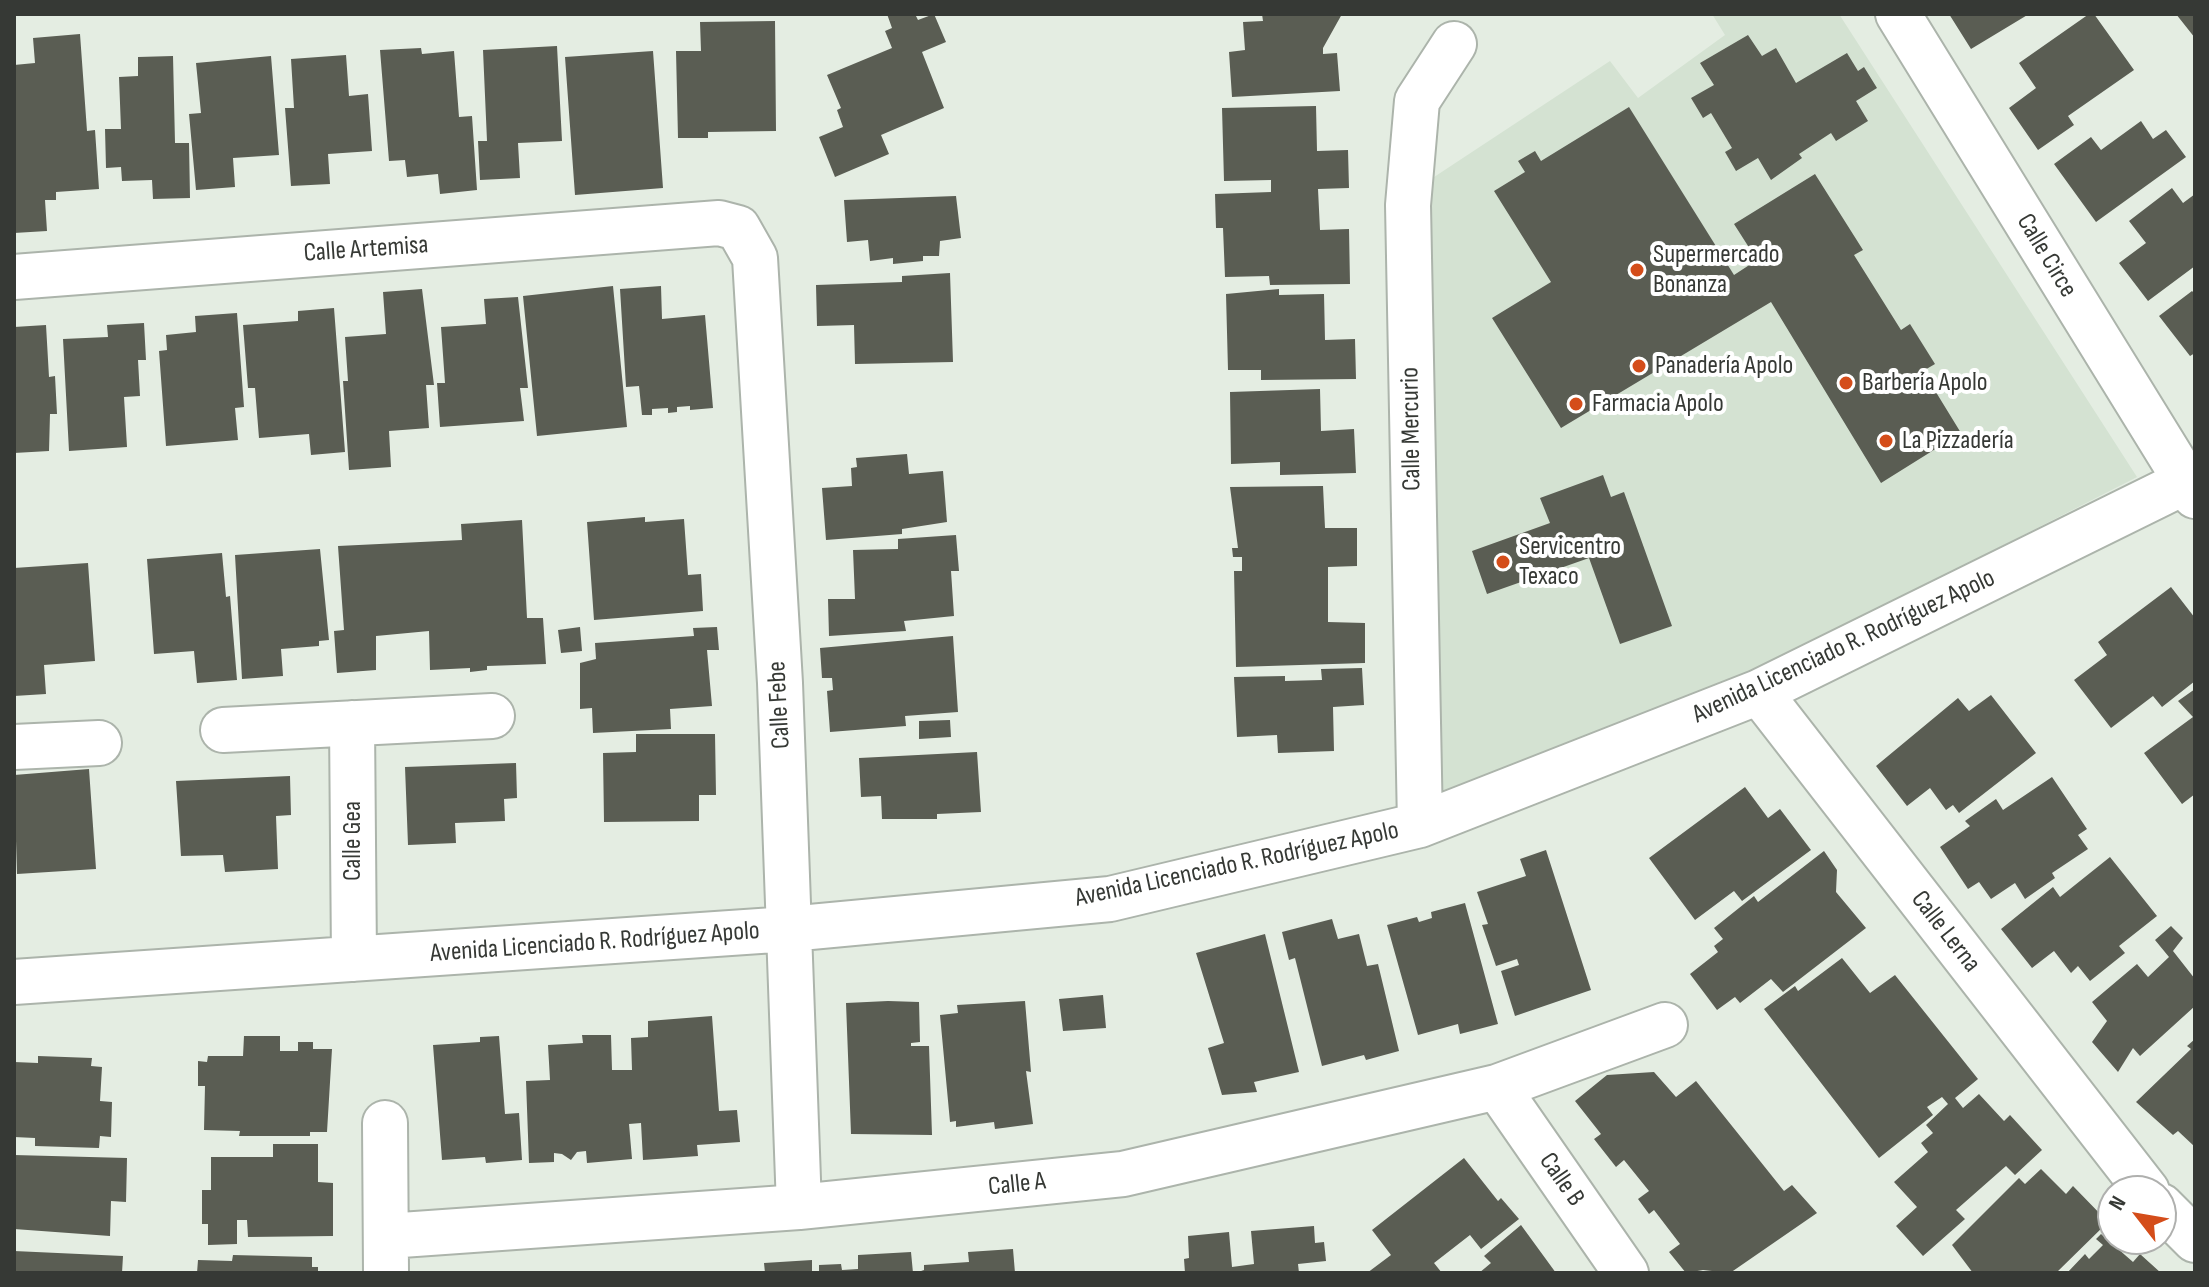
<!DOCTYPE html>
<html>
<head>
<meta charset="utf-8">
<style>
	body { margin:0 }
	#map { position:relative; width:2209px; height:1287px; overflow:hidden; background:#e4ede2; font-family:"Sofia Sans Condensed",sans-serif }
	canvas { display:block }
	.frame { position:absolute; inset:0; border:16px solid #363935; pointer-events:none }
	.north { position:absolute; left:2097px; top:1175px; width:80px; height:80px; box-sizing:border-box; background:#fff; border:2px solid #afb0ae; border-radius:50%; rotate:301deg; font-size:22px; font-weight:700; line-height:32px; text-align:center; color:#363935 }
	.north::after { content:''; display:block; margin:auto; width:28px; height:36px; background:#d44d1a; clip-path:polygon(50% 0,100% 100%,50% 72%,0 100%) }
</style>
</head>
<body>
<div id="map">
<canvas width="2209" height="1287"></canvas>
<div class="frame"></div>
<div class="north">N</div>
</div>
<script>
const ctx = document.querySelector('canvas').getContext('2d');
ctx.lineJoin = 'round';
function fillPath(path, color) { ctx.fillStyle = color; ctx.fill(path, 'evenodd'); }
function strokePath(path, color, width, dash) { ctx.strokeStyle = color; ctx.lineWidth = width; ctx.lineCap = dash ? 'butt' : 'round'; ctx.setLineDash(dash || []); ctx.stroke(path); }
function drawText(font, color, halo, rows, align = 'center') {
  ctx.font = font + ' "Sofia Sans Condensed",sans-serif'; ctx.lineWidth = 8; ctx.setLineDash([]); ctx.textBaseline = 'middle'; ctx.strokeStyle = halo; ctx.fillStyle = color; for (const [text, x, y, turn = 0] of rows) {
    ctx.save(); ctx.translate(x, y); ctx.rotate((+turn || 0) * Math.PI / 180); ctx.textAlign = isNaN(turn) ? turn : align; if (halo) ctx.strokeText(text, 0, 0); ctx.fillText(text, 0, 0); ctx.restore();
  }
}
const built = new Path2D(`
	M1712,14H1839L2137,477L1769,665L1438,797L1425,183L1610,61L1638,98L1725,35Z`);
const building = new Path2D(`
	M887,14H915L918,20L934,14L946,42L922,52L944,108L881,135L889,154L835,177L819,137L843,127L837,110L841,108L827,75L892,48L885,31L892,28Z
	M1262,14H1342L1323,48V54L1337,53L1340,91L1232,97L1229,52L1245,50L1243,22L1263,21Z
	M1949,14H2029L1971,49Z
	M2089,14H2094L2134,70L2068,116L2074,125L2038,150L2009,108L2036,88L2019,63Z
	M2176,14H2195V38Z
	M775,21L776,131L708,132V138H678L676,51H701L700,22Z
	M80,34L87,131L95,130L99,189L56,192V200H45L47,231L14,233V65L35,63L33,38Z
	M1748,35L1762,56L1776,48L1796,83L1847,53L1858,71L1864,67L1877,88L1856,101L1868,121L1836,141L1831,133L1799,154L1802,158L1771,180L1758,158L1736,171L1725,152L1732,148L1711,113L1703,118L1691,98L1714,85L1700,63Z
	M557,46L562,141L518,143L520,178L480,180L478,141H487L483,50Z
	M421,48L422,54L454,51L459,117L472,116L477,190L440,194L438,174L407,177L405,160L389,161L380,50Z
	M653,51L663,188L575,195L565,57Z
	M346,55L349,96L368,94L372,151L328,154L330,184L291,186L285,108H294L291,59Z
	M173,56L175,143H189L190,198L153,199L152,180L122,181L121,167L106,168L105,129H121L119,77L138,76V57Z
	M271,56L279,155L233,158L235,187L196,190L189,114L201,113L196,63Z
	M1316,106L1317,151L1348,150L1349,188L1318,189L1320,230L1349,229L1350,284L1270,285L1269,276L1225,277L1223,228H1216L1215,194L1271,192V180L1224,181L1222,108Z
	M1629,107L1734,275L1757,260L1734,224L1815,174L1863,250L1854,255L1901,330L1910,324L1935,364L1923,371L1961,433L1881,483L1771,302L1561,428L1492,318L1551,282L1494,191L1525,172L1518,161L1535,151L1541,161Z
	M2141,121L2153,139L2166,130L2186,157L2096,222L2054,164L2091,137L2101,150Z
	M2172,188L2183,203L2195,194V266L2148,301L2119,263L2146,243L2129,221Z
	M956,196L961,238L940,241L939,256H923V261L893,264V258L870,261L868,240L847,242L844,200Z
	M950,273L953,362L855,364L854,325L817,326L816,285L902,282V276Z
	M613,286L627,427L537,436L523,296Z
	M661,286L662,319L705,315L713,408L690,410V406L677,407V412L668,413V408L652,409V415H642L639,386L626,387L620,289Z
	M422,289L434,385H426L429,428L389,431L391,467L349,470L343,381H348L345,337L386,334L383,292Z
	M1279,289V295L1324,294L1325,340L1355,339L1356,379L1261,380V370H1228L1226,294Z
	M2192,291L2195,294V353L2190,356L2159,316Z
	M518,297L528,388H520L524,421L440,427L437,383H445L441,327L486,324L484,299Z
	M334,308L345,452L311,455L309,434L259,438L255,388H248L243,325L298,321V311Z
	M237,313L244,407L235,408L238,440L166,446L159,351L167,350L166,335L196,332L195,316Z
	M144,323L146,360H138L140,396L124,397L127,447L69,451L63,339L108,337L107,325Z
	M46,325L49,377L55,376L57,414H50L49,451L14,453V327Z
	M1320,389L1321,431L1354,429L1356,473L1280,475V462L1231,464L1230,392Z
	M907,454L909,474L943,471L947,522L902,529V534L826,540L822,488L852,486L851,468L857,467L856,458Z
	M1603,475L1611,497L1624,492L1672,626L1620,644L1589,558L1487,594L1472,551L1550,523L1540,498Z
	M1323,486L1325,528H1357V566L1328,567V622L1365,623V663L1236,667L1234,571H1242V557H1233L1232,548H1238L1230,487Z
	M645,517V522L684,519L688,575L701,574L703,611L594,620L587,522Z
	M522,520L527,618H543L546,664L487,666V670L470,672V668L430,670L429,631L376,636V670L337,673L334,631L344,630L338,546L462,540L461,524Z
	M956,535L959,571H951L954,616L904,621L906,631L829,636L828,599H855L853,550L898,549V539Z
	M320,549L329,640L319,641V646L281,649L283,676L242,679L235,555Z
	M222,553L226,597L230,596L237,680L197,683L194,651L154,654L147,559Z
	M88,563L95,661L44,665L46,694L14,696V568Z
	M2171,587L2195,618V681L2162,707L2153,696L2111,728L2074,680L2107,655L2098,642Z
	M580,627L582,651L561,653L558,630Z
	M717,627L719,650H707L712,706L670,709L671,729L593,733L592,708L580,709V663L596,659L595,643L694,636L693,628Z
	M953,636L958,712L905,716L906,726L830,732L827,691L833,690L832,678H822L820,648Z
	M1362,668L1364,705L1333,707L1334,751L1278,753L1277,735L1237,737L1234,677L1285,676V681L1322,680L1321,669Z
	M2195,689V794L2182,804L2144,753L2193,717L2178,701Z
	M1991,695L2036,753L1959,813L1953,805L1946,810L1930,788L1907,806L1876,766L1958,698L1969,711Z
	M950,720L951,737L919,739V721Z
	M636,734H715L716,795H699V821L604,822L603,753L636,752Z
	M977,752L981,812L937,814V819H882L881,796L861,797L859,758Z
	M516,763L517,798L504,799L505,821L455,823L456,843L408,845L405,767Z
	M89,769L96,869L17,874L14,775Z
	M290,776L291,815L276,816L278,869L225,872L223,855L181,856L176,781Z
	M2052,777L2087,829L2078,835L2088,849L2052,873L2055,878L2025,899L2015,883L1991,899L1979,882L1968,889L1940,847L1970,826L1965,821L1996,799L2003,810Z
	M1745,787L1768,818L1780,809L1811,850L1742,901L1734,891L1695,920L1649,858Z
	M1546,850L1591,990L1515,1016L1501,971L1519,965L1517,959L1496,966L1482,925L1488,924L1477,892L1526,876L1520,859Z
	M1824,851L1837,870L1836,892L1866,928L1783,992L1771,979L1740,1003L1735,997L1717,1010L1690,974L1718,952L1714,946L1723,939L1714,928L1754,896L1758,902Z
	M2110,857L2157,916L2119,946L2125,953L2090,981L2078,966L2071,973L2054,951L2032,968L2001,929L2053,887L2060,897Z
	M1465,903L1498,1024L1460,1034L1458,1024L1418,1035L1387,925L1417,917L1419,922L1432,918L1431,912Z
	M1332,919L1338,939L1359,934L1367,966L1378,964L1399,1051L1366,1060L1364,1055L1322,1066L1295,958L1289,960L1282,932Z
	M2171,926L2183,938L2173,951L2195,979V1006L2140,1056L2133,1048L2118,1072L2092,1042L2107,1021L2092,1002L2137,964L2148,977L2169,957L2155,940Z
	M1265,934L1299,1072L1254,1082L1257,1092L1222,1095L1208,1048L1224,1043L1196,953Z
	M1842,958L1870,993L1895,975L1978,1079L1955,1098L1963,1108L1979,1094L2004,1121L2010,1115L2042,1150L2015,1175L2006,1166L1956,1210L1965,1219L1923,1256L1896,1226L1917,1207L1894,1182L1928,1152L1921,1143L1933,1133L1926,1125L1948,1104L1942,1097L1927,1107L1933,1115L1879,1158L1764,1009L1795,986L1798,991Z
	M1103,995L1106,1028L1063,1031L1059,999Z
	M888,1001L919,1002L920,1042L911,1043V1046H929L932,1135L851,1134L846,1003Z
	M1025,1001L1031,1072L1026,1071L1033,1124L995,1129L994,1122L956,1127V1121L950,1122L940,1015L958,1013L957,1005Z
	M712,1016L719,1111L737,1110L740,1142L697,1145L698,1156L643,1160L641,1123L629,1124L632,1159L587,1163L586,1151L577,1152L571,1160L562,1154L554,1153V1162L529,1163L526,1081L550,1080L548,1045L583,1043L582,1035H611L612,1070H632L631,1038L648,1037V1021Z
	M244,1036H280V1051H298V1042H313V1049H332L327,1132H310V1136H239L240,1131L204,1130L205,1086H198V1061L207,1062L208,1056H243Z
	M499,1036L505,1114L519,1113L522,1160L486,1163L485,1157L442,1160L433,1045L480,1042V1037Z
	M2195,1039V1147L2178,1131L2173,1135L2136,1102L2191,1049L2187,1046Z
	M38,1056L92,1058L91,1066L102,1067L100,1101L112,1102L111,1137L100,1136L99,1148L35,1146V1138L14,1137V1062L38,1063Z
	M1654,1072L1676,1097L1696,1081L1784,1191L1792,1185L1817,1213L1730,1273L1703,1270L1686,1273L1669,1252L1680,1244L1654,1210L1649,1214L1638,1199L1649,1191L1624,1160L1616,1167L1594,1139L1601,1134L1575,1101L1607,1075Z
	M273,1144H318V1182L333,1183V1236L248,1237L247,1220H237V1244L208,1245V1224H202V1190H211V1157H273Z
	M14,1155L127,1158L126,1202L111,1201L110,1236L14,1229Z
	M1464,1158L1498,1201L1501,1198L1519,1219L1481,1249L1470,1235L1434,1263L1442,1273H1367L1391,1255L1372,1230Z
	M2041,1169L2066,1194L2073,1186L2108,1222L2056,1273H1973L1952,1245L2019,1178L2025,1184Z
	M1521,1225L1556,1273H1479L1491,1263L1484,1256Z
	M1314,1226L1315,1243L1324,1242L1326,1261L1298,1264L1299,1273H1185L1184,1259L1189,1258L1188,1236L1229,1232L1232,1267L1254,1264L1251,1231Z
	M2101,1234L2133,1262L2140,1254L2161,1273H2067L2085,1254L2089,1259L2103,1245L2096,1239Z
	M1013,1249L1015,1273H915L924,1270V1265L969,1262L968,1252Z
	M14,1251L123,1256L122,1273H14Z
	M911,1252L913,1273H819V1265L841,1264L842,1270L858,1269V1255Z
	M233,1255L312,1257V1267H318V1273H197L198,1260L232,1261Z
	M812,1260V1273H765L764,1263Z`);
const minor = new Path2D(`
	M1898,14L2195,496
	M14,277L719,223L738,228L755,258L780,683L799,1207
	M1759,692L2147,1191
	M352,723L354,959
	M223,730L492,716
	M14,747L99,743
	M1420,825L1408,205L1417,101L1454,44
	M14,982L789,929L1110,899L1420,825L1759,692L2195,477
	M1497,1087L1626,1273
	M385,1123L386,1273
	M2161,1206L2195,1240
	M387,1236L799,1207L1123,1174L1497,1087L1665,1025`);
const markers = [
	[1637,270,8,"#d44d1a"],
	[1639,366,8,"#d44d1a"],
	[1846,383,8,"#d44d1a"],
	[1576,404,8,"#d44d1a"],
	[1886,441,8,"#d44d1a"],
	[1503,562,8,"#d44d1a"]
];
const streetNames = [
	["Calle Artemisa",366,250,-4],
	["Calle Circe",2046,256,59],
	["Calle Mercurio",1412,429,-91],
	["Avenida Licenciado R. Rodríguez Apolo",1844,647,-25],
	["Calle Febe",780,705,-93],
	["Calle Gea",353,841,-90],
	["Avenida Licenciado R. Rodríguez Apolo",1237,865,-12],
	["Calle Lerna",1945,932,52],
	["Avenida Licenciado R. Rodríguez Apolo",595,943,-4],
	["Calle B",1561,1180,55],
	["Calle A",1017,1185,-6]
];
const poiNames = [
	["Supermercado",1653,255],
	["Bonanza",1653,285],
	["Panadería Apolo",1655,366],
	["Barbería Apolo",1862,383],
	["Farmacia Apolo",1592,404],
	["La Pizzadería",1902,441],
	["Servicentro",1519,547],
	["Texaco",1519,577]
];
fillPath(built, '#d4e2d2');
fillPath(building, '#5a5d53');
strokePath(minor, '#acb4ab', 48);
strokePath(minor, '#fff', 44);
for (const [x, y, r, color] of markers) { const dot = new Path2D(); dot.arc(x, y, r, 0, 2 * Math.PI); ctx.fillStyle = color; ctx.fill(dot); strokePath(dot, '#fff', 3); }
drawText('26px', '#363935', '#fff', streetNames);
drawText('26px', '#363935', '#fff', poiNames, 'left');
</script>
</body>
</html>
